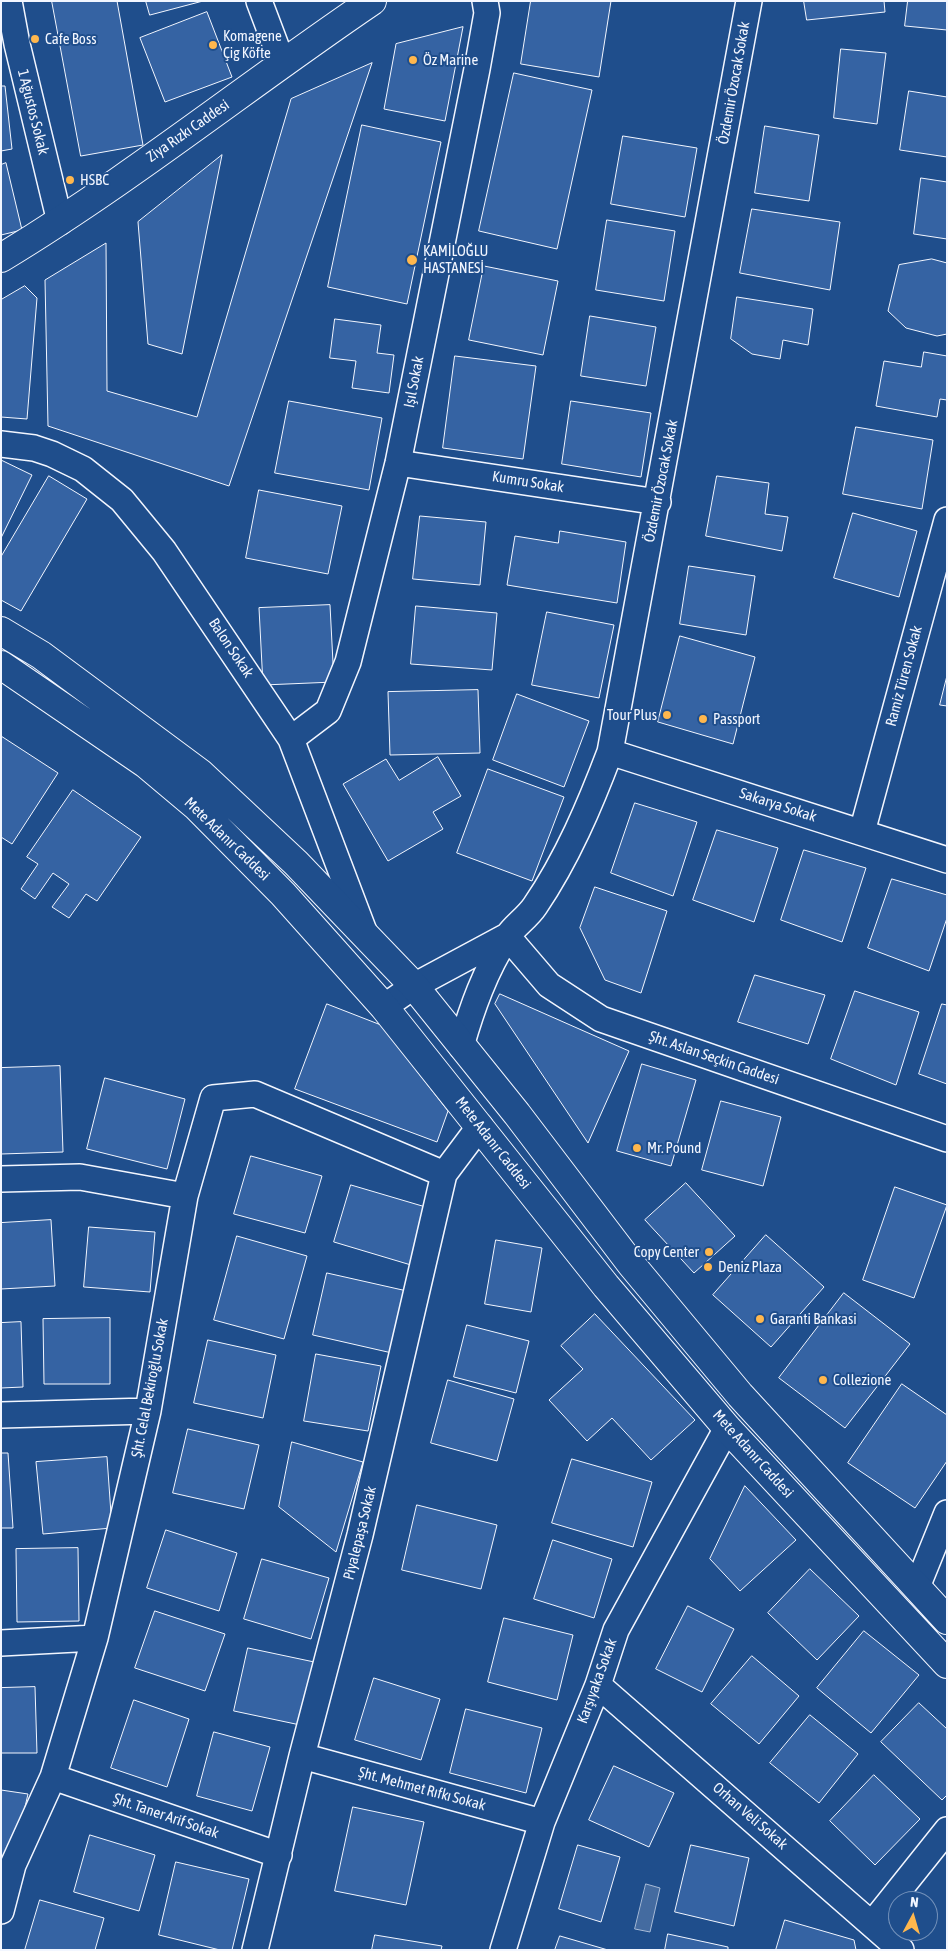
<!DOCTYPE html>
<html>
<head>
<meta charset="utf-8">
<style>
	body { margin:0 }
	#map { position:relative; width:948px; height:1951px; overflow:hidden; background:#1f4e8c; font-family:"Asap Condensed",sans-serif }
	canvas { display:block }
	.frame { position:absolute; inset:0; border:2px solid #f2f6ff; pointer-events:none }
	.north { position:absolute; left:888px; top:1891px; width:50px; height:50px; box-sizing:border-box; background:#1f4e8c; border:1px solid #7391ba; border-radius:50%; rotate:6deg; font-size:14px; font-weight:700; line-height:20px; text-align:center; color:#f2f6ff }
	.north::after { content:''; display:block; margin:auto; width:18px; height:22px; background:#ffb74d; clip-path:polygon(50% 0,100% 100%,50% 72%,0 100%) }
</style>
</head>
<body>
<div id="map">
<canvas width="948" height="1951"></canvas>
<div class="frame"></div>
<div class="north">N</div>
</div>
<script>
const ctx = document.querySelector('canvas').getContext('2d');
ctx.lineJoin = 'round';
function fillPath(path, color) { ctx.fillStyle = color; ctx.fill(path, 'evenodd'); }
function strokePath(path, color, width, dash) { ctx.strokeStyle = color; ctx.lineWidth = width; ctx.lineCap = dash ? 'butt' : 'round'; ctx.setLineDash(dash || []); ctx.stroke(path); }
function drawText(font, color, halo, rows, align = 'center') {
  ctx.font = font + ' "Asap Condensed",sans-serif'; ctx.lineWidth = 4; ctx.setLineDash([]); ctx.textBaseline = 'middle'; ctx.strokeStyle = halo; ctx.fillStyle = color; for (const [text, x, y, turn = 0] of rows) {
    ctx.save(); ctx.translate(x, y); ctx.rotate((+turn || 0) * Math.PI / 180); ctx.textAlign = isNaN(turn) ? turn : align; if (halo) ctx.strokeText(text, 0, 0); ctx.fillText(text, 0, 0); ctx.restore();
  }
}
const water = new Path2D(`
	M646,1884L660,1888L650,1932L635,1929Z`);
const building = new Path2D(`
	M52,1H117L143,145L81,156Z
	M146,1H203L150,15Z
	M531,1H611L599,77L521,64Z
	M804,1H884L885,12L807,20Z
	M908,1H947V30L905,26Z
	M207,12L232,77L165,102L140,38Z
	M463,27L445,121L384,109L396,44Z
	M841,49L886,53L877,124L834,118Z
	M372,63L229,486L48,426L45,280L106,243L107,391L197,417L291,99Z
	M514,73L592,90L557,249L479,231Z
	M1,86H5L12,149L1,151Z
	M909,91L947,97V157L900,150Z
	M362,125L441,142L407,304L328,287Z
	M765,126L819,135L809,201L755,193Z
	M623,136L697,148L685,217L611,204Z
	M222,155L182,354L148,344L138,222Z
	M6,163L22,230L1,235V165Z
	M921,178L947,182V239L914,234Z
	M752,209L840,222L830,290L740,273Z
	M607,220L675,231L664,301L596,290Z
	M932,259L947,263V334L937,336L906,328L888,311L899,265Z
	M484,266L558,281L543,355L469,340Z
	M25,286L37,298L27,419L1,417V300Z
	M737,297L813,309L808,345L783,340L780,359L752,354L731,339Z
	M590,316L656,327L646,386L581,376Z
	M335,319L381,325L377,353L394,355L389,393L352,388L356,361L330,358Z
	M924,352L947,356V400L940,399L937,417L876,406L884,361L921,367Z
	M455,356L536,366L523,459L443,448Z
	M289,401L382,418L369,490L275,473Z
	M571,401L651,413L641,477L562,464Z
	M856,427L933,440L922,509L843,494Z
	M1,460L32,475L1,538Z
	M49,476L87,499L21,611L1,600V557Z
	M717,476L769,483L765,514L788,517L782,551L706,536Z
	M259,490L342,506L328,574L246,558Z
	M853,513L917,531L899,597L834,578Z
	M420,516L486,522L480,585L413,579Z
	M560,531L626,542L617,603L507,585L515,536L558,543Z
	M689,566L755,576L746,635L680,624Z
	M330,605L334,682L263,685L259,608Z
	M416,606L497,613L492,670L411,664Z
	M547,612L614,625L599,698L532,685Z
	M680,636L755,657L733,744L658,722Z
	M947,676V706L940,705Z
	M478,690L480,753L390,755L388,692Z
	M517,694L589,721L564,787L493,760Z
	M1,736L58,773L12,844L1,837Z
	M438,757L461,796L433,812L443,829L388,861L343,784L386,759L399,780Z
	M488,769L564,797L532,881L457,853Z
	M73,790L141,837L97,901L86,894L69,918L52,907L69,884L53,873L35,899L21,889L38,864L27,857Z
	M635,803L697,822L673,896L611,873Z
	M717,830L778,848L754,922L693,900Z
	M804,850L866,868L842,942L781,920Z
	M892,879L947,895V918L929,971L868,948Z
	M595,887L667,911L641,993L605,980L580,928Z
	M755,975L825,995L808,1044L738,1022Z
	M855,991L919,1012L896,1085L831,1059Z
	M500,994L629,1051L588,1143L495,1004Z
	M327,1004L381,1025L448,1111L437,1142L295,1089Z
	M942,1004L947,1005V1084L919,1074Z
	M642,1064L696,1080L671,1166L617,1151Z
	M60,1066L63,1152L1,1154V1068Z
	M105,1078L185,1099L167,1169L87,1149Z
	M721,1101L781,1117L763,1186L702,1170Z
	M251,1156L322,1176L305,1233L234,1214Z
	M686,1183L735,1236L694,1273L645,1220Z
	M351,1185L429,1208L411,1265L334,1242Z
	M895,1187L947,1205L914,1298L863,1280Z
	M51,1220L55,1286L1,1289V1223Z
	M89,1227L155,1232L150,1292L84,1287Z
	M766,1235L824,1287L771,1347L713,1295Z
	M237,1236L307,1256L284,1339L214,1320Z
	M496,1240L542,1248L531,1312L485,1304Z
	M327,1273L407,1291L392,1353L313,1335Z
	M844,1293L910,1344L845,1428L779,1378Z
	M595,1314L695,1420L651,1460L612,1418L587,1441L549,1400L583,1369L561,1346Z
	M110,1318V1384H44L43,1319Z
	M21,1322L23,1387L1,1388V1323Z
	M467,1325L529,1341L516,1393L454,1377Z
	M208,1340L276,1355L263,1418L194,1403Z
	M316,1354L381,1366L368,1431L304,1421Z
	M448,1380L514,1399L497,1461L431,1443Z
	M902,1384L947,1415V1461L915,1508L848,1463Z
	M188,1429L259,1445L244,1509L173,1493Z
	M292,1442L363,1462L336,1552L279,1507Z
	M1,1453H8L13,1528H1Z
	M107,1457L112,1528L43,1534L36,1462Z
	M572,1459L652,1482L633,1547L552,1523Z
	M745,1486L796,1540L740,1591L710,1559Z
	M417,1505L497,1525L481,1589L402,1570Z
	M166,1530L237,1553L219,1611L147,1588Z
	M553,1540L612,1559L594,1618L534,1599Z
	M78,1548L79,1621L17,1622L16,1549Z
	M262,1559L329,1578L311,1639L244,1619Z
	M810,1569L859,1616L817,1660L768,1613Z
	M688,1606L734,1629L702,1692L656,1669Z
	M155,1611L225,1634L205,1691L135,1668Z
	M504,1618L573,1635L557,1700L488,1682Z
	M864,1631L919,1675L871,1733L817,1688Z
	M248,1648L319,1663L305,1726L234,1711Z
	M752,1656L799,1696L759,1744L711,1704Z
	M374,1678L440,1699L421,1760L355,1740Z
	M35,1687L37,1753H1V1688Z
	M134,1700L189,1719L167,1787L111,1768Z
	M919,1703L947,1729V1795L942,1800L881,1742Z
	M466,1709L542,1728L526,1793L450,1773Z
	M810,1715L858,1754L819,1803L770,1763Z
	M214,1732L270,1747L252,1811L197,1796Z
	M614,1766L674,1793L649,1847L589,1820Z
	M874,1775L920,1819L875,1865L830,1821Z
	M1,1790L28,1794L14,1854L1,1857Z
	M353,1807L424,1822L406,1905L335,1891Z
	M90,1835L155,1855L139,1911L74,1892Z
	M578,1845L620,1857L601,1922L559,1909Z
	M691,1845L749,1858L734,1926L675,1912Z
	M176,1862L249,1879L232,1950H220L159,1935Z
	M40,1900L104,1918L95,1950H25Z
	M785,1920L854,1940L856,1950H776Z
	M668,1934L728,1947V1950H665Z
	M375,1935L442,1946L441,1950H372Z
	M560,1936L608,1950H555Z`);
const street = new Path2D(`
	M9,1L17,44L60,222
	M259,1L282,62
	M1,444L34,448L52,454L83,469L122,500L164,551L291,739L365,934
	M398,463L658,502
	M291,739L328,711L348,662L398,463L477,69L487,13L485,1
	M610,752L947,860
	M862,832L947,520
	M507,936L549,985L601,1019L947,1139
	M384,1007L414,986L507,936
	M461,1046C472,1008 485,971 507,937C514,926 527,918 535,906C567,859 590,805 610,752L749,1
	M1,1179L80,1177L185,1196
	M1,1415L148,1411
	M917,1587L947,1513
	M1,1643L95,1638
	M598,1685L901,1950
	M302,1756L542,1822
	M53,1777L279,1855
	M1,1911L13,1865L53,1777L95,1638L148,1411L185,1196L213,1098L255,1094L444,1174
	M872,1924L947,1830
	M255,1950L302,1756L360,1535L444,1174L480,1126
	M503,1950L542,1822L598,1685L616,1630L727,1428`);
const secondary = new Path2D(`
	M1,258C130,180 248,85 372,1`);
const primary = new Path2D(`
	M1,631L41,655L200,773L296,863L365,935L414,986L517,1114L631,1264L740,1395L947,1620
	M1,665L146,764L196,806L283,894L384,1007L606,1286L727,1428L947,1664`);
const markers = [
	[35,39,5,"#ffb74d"],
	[213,45,5,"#ffb74d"],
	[413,60,5,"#ffb74d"],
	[70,180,5,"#ffb74d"],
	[412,260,6,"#ffb74d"],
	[667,715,5,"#ffb74d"],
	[703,719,5,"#ffb74d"],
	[637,1148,5,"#ffb74d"],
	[709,1252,5,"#ffb74d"],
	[708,1267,5,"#ffb74d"],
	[760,1319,5,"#ffb74d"],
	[823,1380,5,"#ffb74d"]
];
const poiNames = [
	["Komagene",223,36],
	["Çig Köfte",223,53],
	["Cafe Boss",45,39],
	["Öz Marine",423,60],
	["HSBC",80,180],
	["KAMİLOĞLU",423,251],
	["HASTANESİ",423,268],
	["Tour Plus",657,715,"right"],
	["Passport",713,719],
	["Mr. Pound",647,1148],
	["Copy Center",699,1252,"right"],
	["Deniz Plaza",718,1267],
	["Garanti Bankasi",770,1319],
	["Collezione",833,1380]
];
const streetNames = [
	["Özdemir Özocak Sokak",734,83,-80],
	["1 Ağustos Sokak",33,112,76],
	["Ziya Rızkı Caddesi",188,131,-35],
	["Işıl Sokak",414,382,-79],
	["Özdemir Özocak Sokak",661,481,-79],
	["Kumru Sokak",528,482,9],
	["Balon Sokak",231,648,56],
	["Ramiz Türen Sokak",904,676,-75],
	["Sakarya Sokak",778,805,18],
	["Mete Adanır Caddesi",227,839,44],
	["Şht. Aslan Seçkin Caddesi",714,1058,19],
	["Mete Adanır Caddesi",493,1143,52],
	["Şht. Celal Bekiroğlu Sokak",150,1388,-79],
	["Mete Adanır Caddesi",753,1454,48],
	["Piyalepaşa Sokak",360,1533,-76],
	["Karşıyaka Sokak",597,1681,-70],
	["Şht. Mehmet Rıfkı Sokak",422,1789,15],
	["Şht. Taner Arif Sokak",166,1816,19],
	["Orhan Veli Sokak",750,1816,41]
];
fillPath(water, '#446ba0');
strokePath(water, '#a8bbd7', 1);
fillPath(building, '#3563a3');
strokePath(building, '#f2f6ff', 1);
strokePath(street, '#f2f6ff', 28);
strokePath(secondary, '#f2f6ff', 30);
strokePath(primary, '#f2f6ff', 30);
strokePath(street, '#1f4e8c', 25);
strokePath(secondary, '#1f4e8c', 28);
strokePath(primary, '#1f4e8c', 28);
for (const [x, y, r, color] of markers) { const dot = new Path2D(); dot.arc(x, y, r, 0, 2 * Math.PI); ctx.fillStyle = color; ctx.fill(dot); strokePath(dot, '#1f4e8c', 2); }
drawText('15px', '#f2f6ff', '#1f4e8c', poiNames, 'left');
drawText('15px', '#f2f6ff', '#1f4e8c', streetNames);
</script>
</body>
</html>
